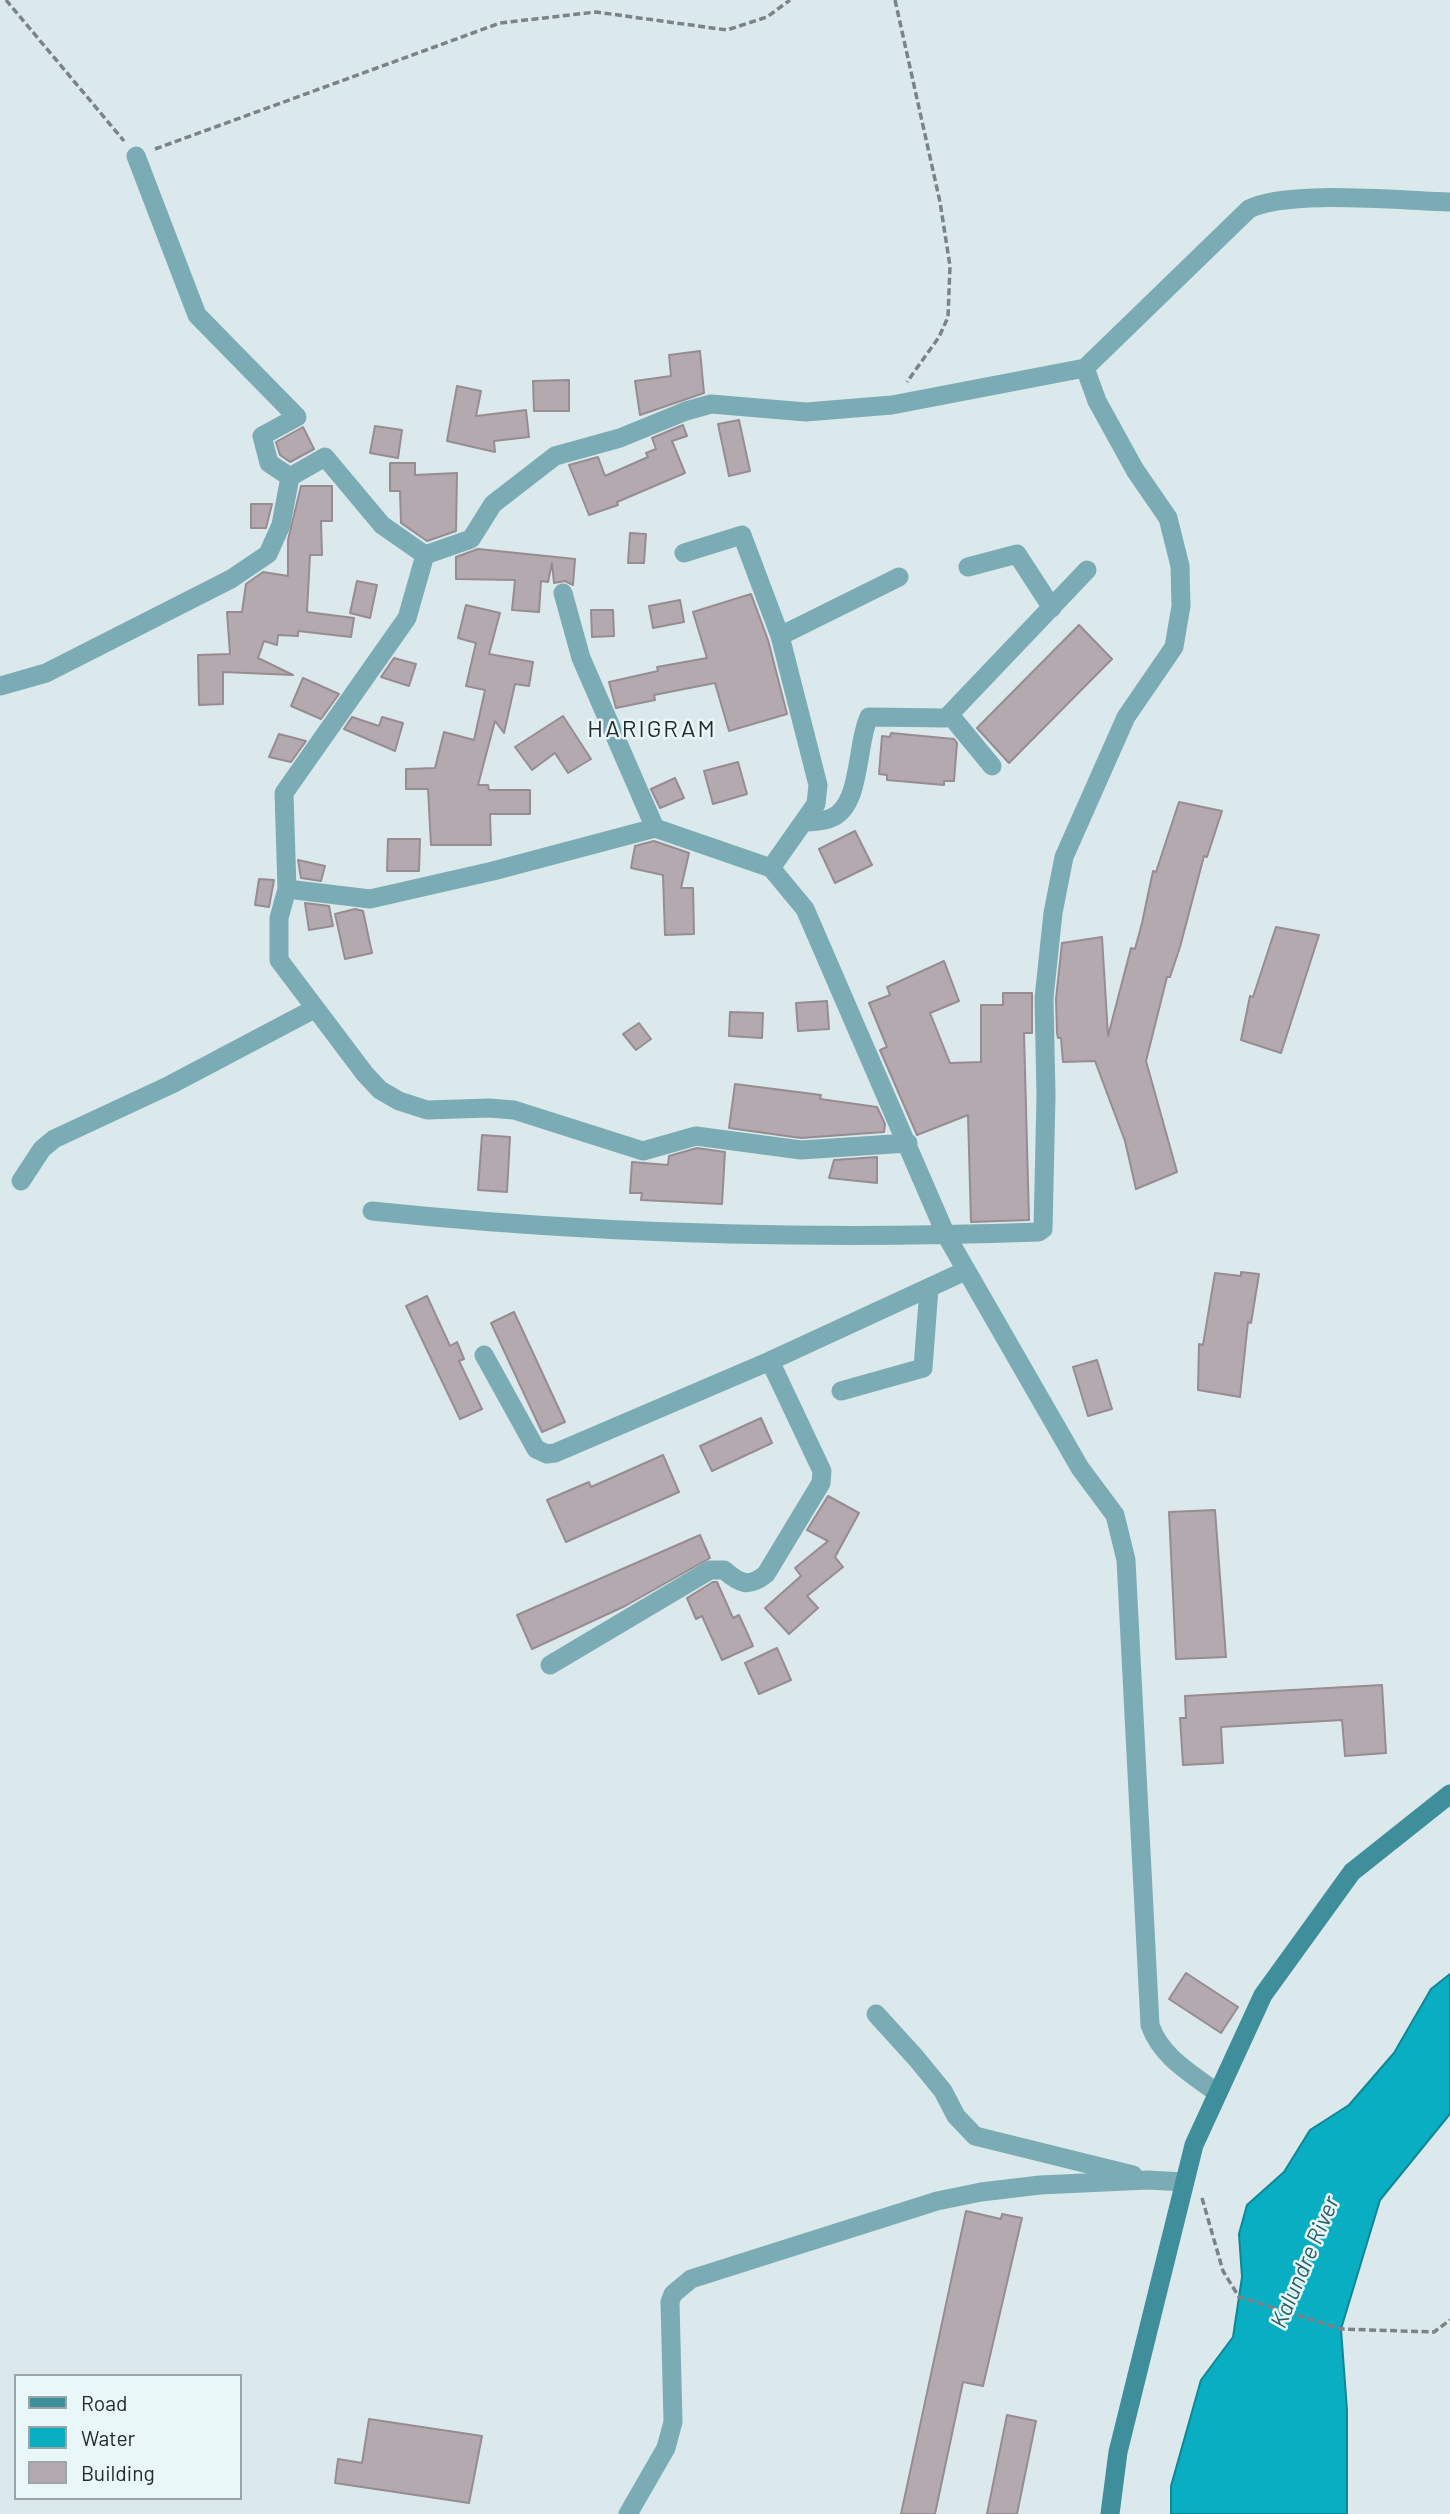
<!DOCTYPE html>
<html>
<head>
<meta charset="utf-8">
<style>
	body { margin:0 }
	#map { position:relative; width:1450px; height:2514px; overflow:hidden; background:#dce9ec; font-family:Barlow,sans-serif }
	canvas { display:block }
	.legend { position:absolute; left:14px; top:2374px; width:228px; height:126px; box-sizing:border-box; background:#e9f7f9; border:2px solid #9ba5a7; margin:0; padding:9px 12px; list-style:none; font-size:21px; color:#252a2b }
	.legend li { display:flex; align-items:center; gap:14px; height:35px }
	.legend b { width:35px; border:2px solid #9ba5a7 }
</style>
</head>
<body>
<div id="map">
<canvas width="1450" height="2514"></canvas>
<ul class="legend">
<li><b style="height:9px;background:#3e8e9c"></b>Road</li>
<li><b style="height:19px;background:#09aec3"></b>Water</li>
<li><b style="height:19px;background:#b3a9af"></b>Building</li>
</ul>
</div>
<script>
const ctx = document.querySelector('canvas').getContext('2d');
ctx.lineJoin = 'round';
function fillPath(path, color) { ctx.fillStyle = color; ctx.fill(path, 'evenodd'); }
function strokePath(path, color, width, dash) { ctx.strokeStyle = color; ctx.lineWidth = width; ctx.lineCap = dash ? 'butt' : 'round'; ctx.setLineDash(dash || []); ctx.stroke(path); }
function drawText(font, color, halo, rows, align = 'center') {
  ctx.font = font + ' Barlow,sans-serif'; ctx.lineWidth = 5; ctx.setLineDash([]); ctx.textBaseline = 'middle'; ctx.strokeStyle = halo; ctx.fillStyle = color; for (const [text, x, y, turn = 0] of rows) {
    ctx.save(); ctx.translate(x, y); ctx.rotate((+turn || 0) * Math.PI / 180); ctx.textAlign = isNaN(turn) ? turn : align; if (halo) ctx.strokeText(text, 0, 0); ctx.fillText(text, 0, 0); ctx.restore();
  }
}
const water = new Path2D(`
	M1450,1974V2114L1380,2200L1341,2329L1347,2410V2514H1171V2486L1201,2380L1233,2337L1242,2277L1239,2234L1247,2205L1284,2172L1310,2130L1349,2105L1394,2053L1431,1989Z`);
const building = new Path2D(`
	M700,351L704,393L640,415L635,381L671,376L669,355Z
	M569,380V411H534L533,381Z
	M457,386L481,391L476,416L526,410L529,437L494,441L495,452L447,441Z
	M739,420L750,471L729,476L718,424Z
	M683,425L687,436L672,441L685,473L617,502L618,505L589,515L569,465L598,457L605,476L648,457L646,453L656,449L652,438Z
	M375,426L402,430L398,458L370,453Z
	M303,427L314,449L290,462L280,455L276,442Z
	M390,463H415V475L457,473L456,531L427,541L401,523L400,491H390Z
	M301,486H332V521H321L322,555H310L307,612L354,618L351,637L298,631V636L278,635L277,645L264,641L258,658L293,675L223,672V704L199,705L198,655L230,654L227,612H242L246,584L263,572L288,576V540Z
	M251,504H272L266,528H251Z
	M630,533L646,534L644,563H628Z
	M478,549L575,559L573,585L565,581L554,583L552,563L548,582L541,581L539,612L512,610L515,580L456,579V557Z
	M357,581L377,585L370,618L350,613Z
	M751,594L768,640L787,714L729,731L715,683L654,695L655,700L616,708L609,682L658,671L657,667L707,658L693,612Z
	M680,600L684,622L653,628L649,606Z
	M466,605L500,613L489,654L533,662L529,686L515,684L504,733L495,721L478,785H488L489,790H530V814H490L491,845H431L428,789H406V769L435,768L444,732L474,740L485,690L466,686L476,643L458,638Z
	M591,610H613L614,636L592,637Z
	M1079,625L1112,659L1009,763L977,728Z
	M394,658L416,664L409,686L381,677Z
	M303,678L339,694L321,719L291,706Z
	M563,716L591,759L568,773L555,753L532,770L515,747Z
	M352,717L379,726L382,717L403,723L395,751L344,729Z
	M891,733L954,739L957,743L954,781H944V785L887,780V775L879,774L882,736L890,737Z
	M279,734L306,741L291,762L269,757Z
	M738,762L747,794L713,804L704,771Z
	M675,778L684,798L660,808L651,789Z
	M1179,802L1222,811L1207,857L1204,856L1180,947L1170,977H1167L1146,1061L1177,1172L1136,1189L1125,1141L1095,1061L1063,1062L1061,1038H1058L1057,1033L1056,999L1062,943L1102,937L1108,1036L1131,948L1135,949L1142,923L1153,871L1156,872Z
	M855,831L872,865L835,883L819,849Z
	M388,839H420L419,871H387Z
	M654,841L689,853L681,888H693L694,934L665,935L663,875L631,868L635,846Z
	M298,860L325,866L321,881L301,878Z
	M259,879L274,880L269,907L255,905Z
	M305,903L329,906L333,926L309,930Z
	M355,909L363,911L372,953L345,959L335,914Z
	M1276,927L1319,935L1281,1053L1241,1040L1250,996L1253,997Z
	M944,961L959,1001L930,1013L950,1063L981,1062V1005H1003V993H1032V1033H1024L1029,1220L971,1222L968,1115L917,1135L880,1050L887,1047L869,1003L890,995L887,987Z
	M827,1001L829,1029L798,1031L796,1003Z
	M730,1012L763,1013L762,1038L729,1036Z
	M639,1023L651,1039L636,1050L623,1034Z
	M735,1084L821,1095L820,1099L877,1107L885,1124L884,1132L801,1138L729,1128Z
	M482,1135L510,1137L507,1192L478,1190Z
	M697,1148L725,1152L722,1204L641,1200L642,1193H630L632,1162L668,1165L669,1156Z
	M877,1157V1183L829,1178L834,1160Z
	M1241,1272L1259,1274L1251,1323L1248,1322L1240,1397L1198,1390L1199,1344L1203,1345L1215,1273L1241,1276Z
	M427,1296L450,1346L457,1342L464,1359L459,1361L482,1409L460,1419L406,1306Z
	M514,1312L565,1422L542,1432L491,1323Z
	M1097,1360L1112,1409L1088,1416L1073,1367Z
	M761,1418L772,1443L712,1471L700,1446Z
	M663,1455L679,1492L566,1542L547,1500L589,1482L591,1487Z
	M828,1496L859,1513L835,1557L843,1567L807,1596L818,1608L789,1634L765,1608L801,1576L795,1568L828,1541L807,1530Z
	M1215,1510L1226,1657L1176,1659L1169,1512Z
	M700,1535L710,1558L625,1606L532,1649L517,1615Z
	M713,1582H717L733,1618L739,1615L753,1646L722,1660L702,1616L696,1619L687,1598Z
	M777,1648L791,1680L759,1694L745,1663Z
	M1382,1685L1386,1753L1345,1756L1342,1720L1221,1727L1223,1763L1183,1765L1180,1718H1186L1185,1696Z
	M1186,1973L1238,2007L1221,2033L1169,1999Z
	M966,2211L1001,2219L1002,2214L1022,2218L983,2386L963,2382L935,2514H901Z
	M1007,2415L1036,2421L1017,2514H987Z
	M369,2419L482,2436L469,2503L335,2483L338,2459L362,2463Z`);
const path = new Path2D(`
	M6,0L124,141
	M895,0L940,202L950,266L948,317L939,337L907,382
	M155,149L500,23L596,12L727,30L767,17L790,0
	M1202,2198L1223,2271L1239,2297L1341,2329L1434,2332L1450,2320`);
const minor = new Path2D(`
	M136,156L197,315L297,417L262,436L269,463L290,477
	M684,553L742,535L780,636
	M425,555L407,618L284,793L287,889L279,918V960L365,1074L380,1090L399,1101L427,1110L489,1108L514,1110L643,1151L696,1136L801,1150L908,1143
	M425,555L471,539L493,504L555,456L620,438L686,411L711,404L806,412L892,405L1085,368L1249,209C1288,189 1402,201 1450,202
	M968,567L1017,554L1052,608
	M563,593L581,658L655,828
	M0,686L46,673L231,579L268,554L281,525L290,477L325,457L382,525L425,555
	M950,715L992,766
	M803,823C812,821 823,822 831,818C862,806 856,743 869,717L946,718L1087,570
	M771,868L816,804L818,785L780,636L899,577
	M287,889L370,899L493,871L655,828L771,868L805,909L946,1235L1080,1468L1115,1515L1126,1560L1150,2025C1161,2057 1191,2073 1217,2093
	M21,1181L42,1149L54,1139L170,1085L314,1009
	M372,1211C591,1234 819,1240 1039,1232L1043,1229L1046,1096L1044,998L1053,913L1064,857L1126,717L1174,647L1181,606L1180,566L1168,518L1135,470L1097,401L1085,368
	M484,1355L536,1449L547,1454L555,1453L770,1361L965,1271
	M841,1391L923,1368L929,1288
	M550,1665L710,1570H724C740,1584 749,1588 766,1574L821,1483L822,1471L770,1361
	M876,2014L916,2058L943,2091L956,2116L975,2136L1133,2175
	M628,2514L666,2448L673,2422L670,2302L673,2294L691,2279L937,2201L981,2192L1040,2185L1148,2180L1184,2182`);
const secondary = new Path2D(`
	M1110,2514L1118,2452L1194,2145L1263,1995L1352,1872L1450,1794`);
const waterNames = [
	["Kalundre River",1305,2262,-67]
];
const quarterNames = [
	["HARIGRAM",652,729]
];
fillPath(water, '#09aec3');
strokePath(water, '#118695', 2);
fillPath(building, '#b3a9af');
strokePath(building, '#968c92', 2);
strokePath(path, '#7a8385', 3.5, [7, 3.5]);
strokePath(minor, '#7bacb5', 19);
strokePath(secondary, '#3e8e9c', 19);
drawText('italic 23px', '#285f68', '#e9f7f9', waterNames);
ctx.letterSpacing = '2px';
drawText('24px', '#252a2b', '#e9f7f9', quarterNames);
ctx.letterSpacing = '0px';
</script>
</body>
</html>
